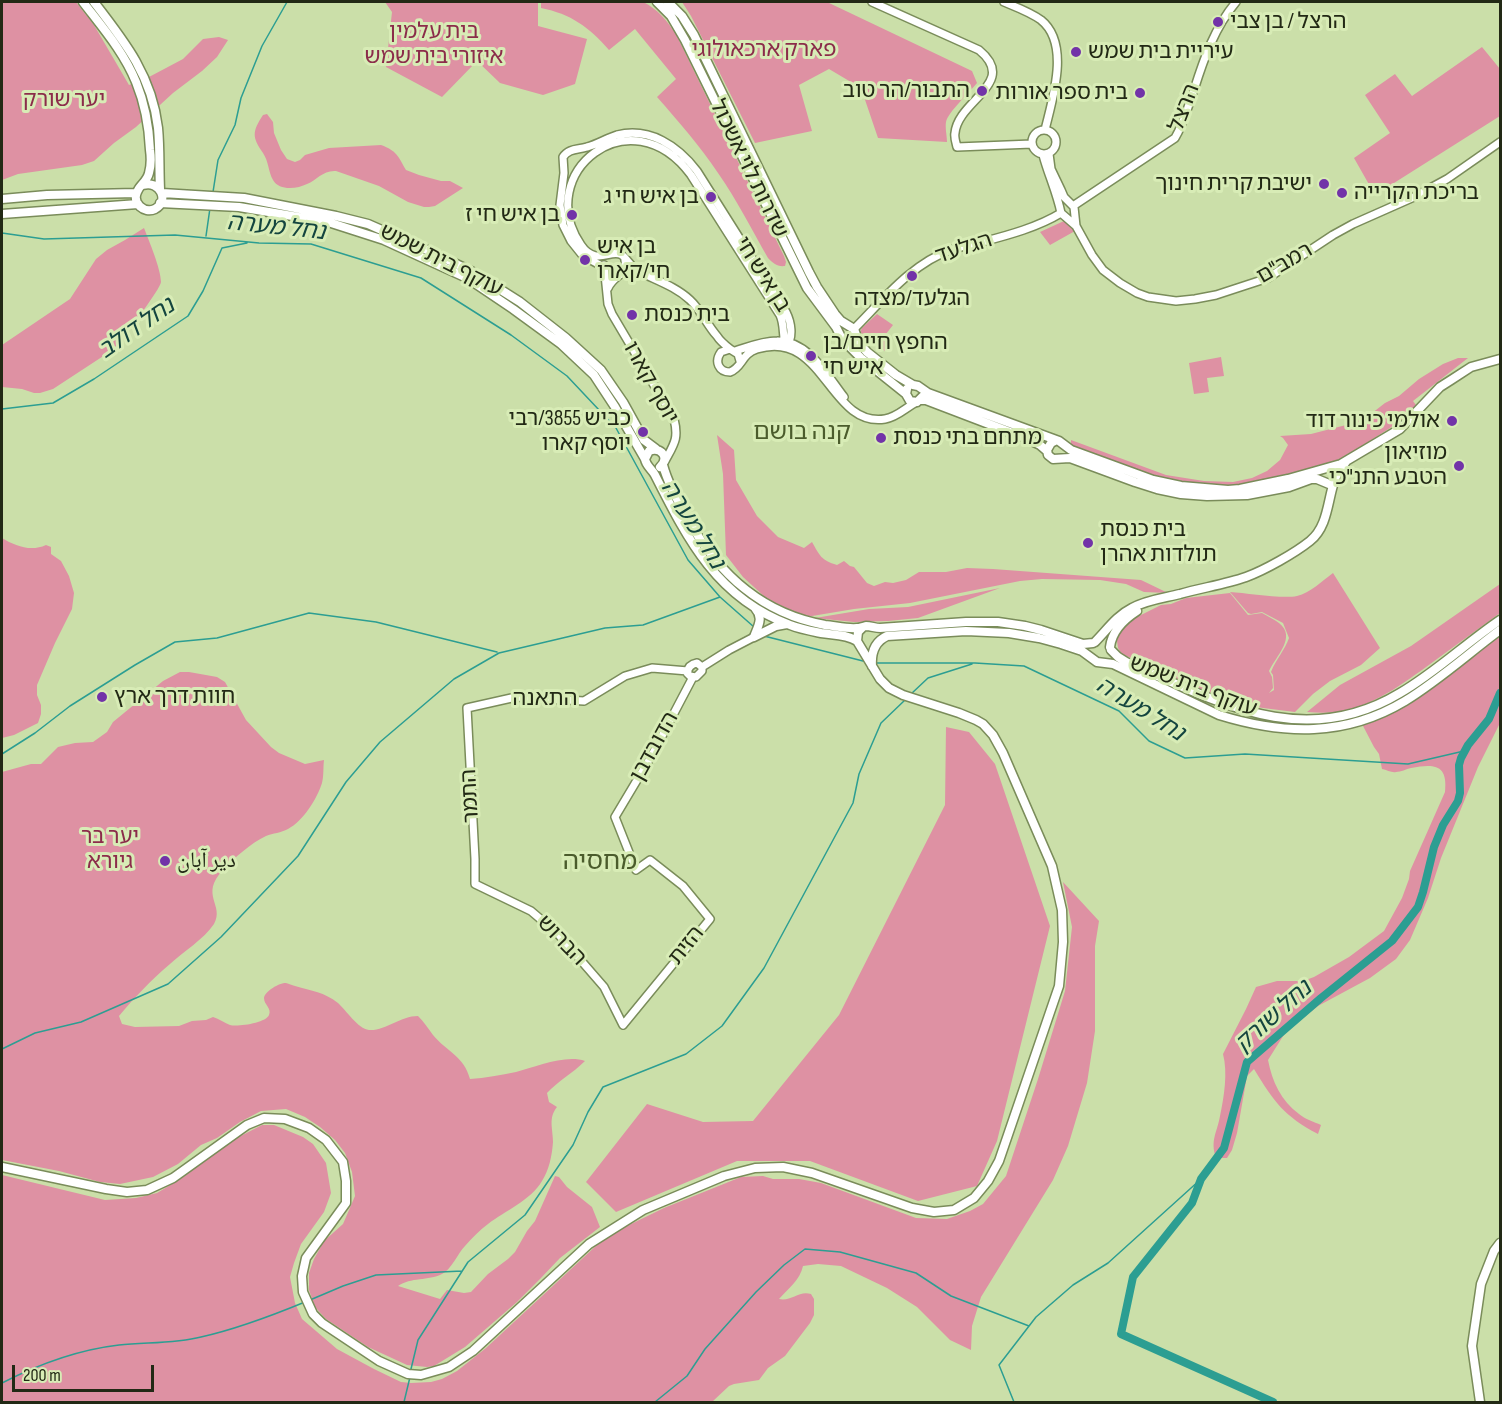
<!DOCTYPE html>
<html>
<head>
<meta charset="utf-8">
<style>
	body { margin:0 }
	#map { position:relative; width:1502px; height:1404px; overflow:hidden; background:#cbdfa9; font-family:"Sofia Sans Condensed",sans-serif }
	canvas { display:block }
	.frame { position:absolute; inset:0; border:3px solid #222915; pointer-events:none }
	.scale { position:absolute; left:12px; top:1365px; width:142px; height:27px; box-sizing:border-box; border:3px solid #222915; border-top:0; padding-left:8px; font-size:18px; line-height:21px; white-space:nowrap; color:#222915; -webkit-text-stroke:4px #d8ecb6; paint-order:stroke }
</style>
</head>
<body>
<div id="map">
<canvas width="1502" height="1404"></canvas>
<div class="frame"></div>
<div class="scale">200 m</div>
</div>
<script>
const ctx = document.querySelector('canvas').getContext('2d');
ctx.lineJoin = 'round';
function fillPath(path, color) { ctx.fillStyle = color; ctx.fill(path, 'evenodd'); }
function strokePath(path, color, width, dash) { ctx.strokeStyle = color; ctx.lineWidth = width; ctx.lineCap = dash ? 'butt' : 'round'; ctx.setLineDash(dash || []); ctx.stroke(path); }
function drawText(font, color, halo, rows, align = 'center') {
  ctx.font = font + ' "Sofia Sans Condensed","Noto Naskh Arabic","Noto Sans Hebrew",sans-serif'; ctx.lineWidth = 6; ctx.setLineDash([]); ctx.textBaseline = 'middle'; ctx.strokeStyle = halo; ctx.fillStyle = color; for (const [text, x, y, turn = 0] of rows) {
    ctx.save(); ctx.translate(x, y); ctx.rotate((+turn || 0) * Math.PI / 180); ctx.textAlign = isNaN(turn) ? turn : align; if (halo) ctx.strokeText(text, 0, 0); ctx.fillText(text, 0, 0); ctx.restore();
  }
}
const green = new Path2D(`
	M2,2H76L94,25L129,85L149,77L183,59L203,39L219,37L228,40L217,57L202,71L173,93L136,127L114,143L94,161L82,165L18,174L2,180Z
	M385,2H538V26L587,39L575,84L543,95L500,83L477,61L442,97L386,67L392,12Z
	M541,2H643C658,9 667,21 676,34L784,256L786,262L785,266C777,267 773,263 768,258C752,230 737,200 718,173C700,146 679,122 657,97L676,79L635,29L609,50C589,27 571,14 541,8Z
	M682,2H827L972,71L977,83C970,92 948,112 946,122C945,128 947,136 947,142L878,138L861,88L829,69L799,85L812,131L755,143L691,16Z
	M1482,47L1500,69V116L1375,195L1354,158L1390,133L1365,95L1395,74L1412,96Z
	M267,114L273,122L274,133L281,150L287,159L295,162L300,160L305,155L329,148L381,145C397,151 398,156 406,170L419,175L441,181H450L463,188L435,206L429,207H424L408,202L379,186L336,171C323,170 317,180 307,184C297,189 279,191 273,180C268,171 269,162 263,153C252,137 252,132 263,115Z
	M1064,221L1075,231L1050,245L1040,232Z
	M144,228C149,241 161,269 161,282C160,290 125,335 118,344L111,351L53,389L40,393H34L22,389L2,387V345L70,299L96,259L107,250L125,240Z
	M877,314L893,325L882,339L889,344L885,351L860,332L862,328Z
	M1221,357L1224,376L1207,378L1209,392L1194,394L1189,363Z
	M1458,358H1468L1413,401L1416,405L1401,421L1343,458L1284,477L1234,486L1200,485L1152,475L1071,446V440L1166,475L1204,481L1233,482L1252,478L1267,471L1280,460L1288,445L1283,438L1280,436L1311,434L1350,424L1367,417L1385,403L1399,396L1419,379L1443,364Z
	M717,435L734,450L736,480L757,516L778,537L804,548L812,542C820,556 821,560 837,565L844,561L850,566L854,567L867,583L874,586L885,582L893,583L906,580L919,572H946L967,568L993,569L1141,580L1168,593L1144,592L1126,584L1100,580L1042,579L1020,581L910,603L854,609L806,617L795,613L766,598L743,577L726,555L723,474Z
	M2,538C15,546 31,552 46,545L51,547V554L61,561L69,576L74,593L72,609L55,643L37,685V695L41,705V714L38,723L14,735L2,738Z
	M1333,573L1380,648L1361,665L1330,681L1313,694L1295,712L1263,708L1237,703L1216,696L1122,654L1118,648L1117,641L1119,633L1133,619L1161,605L1171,604L1186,598L1230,593L1248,615L1262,613C1267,616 1274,619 1279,623C1297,637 1276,656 1269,671L1272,677L1273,688L1269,693L1274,690L1273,675L1271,672C1276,659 1285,650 1289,638L1283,623L1262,612L1251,614L1248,613L1230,592C1247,593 1282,599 1297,596C1310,593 1322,581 1333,573Z
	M1500,584V613C1479,628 1458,644 1437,659C1408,680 1379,703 1344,711C1332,713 1320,713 1307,712L1340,685L1411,646Z
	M1000,588L918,618L888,621L854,622L815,618L869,609L908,607Z
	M1500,634V723L1478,767L1441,858L1428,898L1410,940L1396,959L1370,978L1318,1006L1298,1022L1285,1033L1268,1060C1272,1081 1281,1101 1299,1114C1305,1119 1314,1122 1321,1125L1318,1134C1284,1116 1274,1102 1254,1069L1247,1076L1237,1133L1232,1150L1227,1158H1216C1210,1140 1217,1133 1220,1116C1224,1097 1228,1073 1223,1054L1246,1009L1256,987L1277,981H1303L1314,977L1349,957L1384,931L1402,898L1409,879L1410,871L1445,792C1448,764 1434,764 1411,768C1406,769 1401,772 1396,772C1392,773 1387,770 1382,769L1379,754L1374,747L1362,724L1383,716Z
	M180,672H189L217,677L225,682L246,720L271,747L279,753L305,764L324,760C323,768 324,775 322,783C317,799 303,821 288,829C281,833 273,833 266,836C251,843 234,858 223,870C199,895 225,905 214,924C204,939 183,952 170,964C151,980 135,997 119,1016L122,1024L135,1027L179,1026L192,1021L206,1020L213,1017C219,1019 225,1023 230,1025C238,1027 266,1023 269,1015C272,1008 264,1005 264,998C265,991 279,983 286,983C287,983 294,986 295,986C312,991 324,992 338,1003C346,1010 358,1029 369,1030C386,1031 400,1016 418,1016C424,1022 428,1028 433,1035C447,1052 464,1056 470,1079C485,1078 501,1075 516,1072C535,1067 566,1054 585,1061C573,1073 558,1081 547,1093L549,1102L557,1107C548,1118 553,1129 553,1142C552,1156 549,1170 542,1181C531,1200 505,1211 488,1224C480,1230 472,1238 465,1246C458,1253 451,1270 442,1274C428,1281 411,1277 398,1286L440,1299L447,1290L464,1293L471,1292L488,1274L508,1259L515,1252L527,1231L535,1221L555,1176L559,1177L567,1187L592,1207L600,1227L560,1258L540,1279L517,1302L465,1347L434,1366L427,1367L407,1365L368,1347L326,1319L315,1307L309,1290V1273L314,1259L324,1241L343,1224L355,1196L352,1172L345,1153L335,1140L320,1127L305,1117L286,1109L261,1111L240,1122L217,1138L201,1145L178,1164L153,1177L120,1184L100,1182L59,1171L2,1160V772L31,764H41L58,747L75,743L93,742L107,732L113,722L163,681Z
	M946,727L969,732L995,764L1050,926L997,1141L977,1186L918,1201L810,1161H737L616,1212L586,1182L647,1104L703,1122L753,1121L839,1015L945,805Z
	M1063,882L1099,921L1095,946V1031L1087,1083L1068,1146L1053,1180L981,1297L972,1326L971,1350L950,1340L917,1307L887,1288L841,1266L818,1264L803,1266C800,1280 788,1289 779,1299C791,1302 799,1290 811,1294L814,1299V1315L810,1323L785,1356L768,1368L759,1380L734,1384L729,1386L712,1402H2V1175L105,1200L136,1198L157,1193L182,1178L229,1142L262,1125H274L303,1137L313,1144L326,1163L331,1193L324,1212L301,1244L294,1263L290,1277L295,1303L302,1319L337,1349L374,1369L401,1382L411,1383L431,1382L442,1379L457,1371L486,1348L598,1244L627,1226L664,1208L741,1177L763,1176L773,1179H799L821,1183L916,1218L947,1219L970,1211L983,1204L1006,1176L1038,1079L1065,991L1072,927Z`);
const stream = new Path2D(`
	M213,192L218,160L235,125L241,98L262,46L287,2
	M2,233L44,239L175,235L259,243L311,244L421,278L511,335L567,376L616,428L688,560L720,597L754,627
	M206,236L210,208
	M2,409L53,403L94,379L188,316L203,291L222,248L247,243
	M764,636L867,662
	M874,663H975L1024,666L1119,711L1149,741L1185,758L1245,754L1408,764L1464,751
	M911,694L928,678L972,664
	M2,754L35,733L70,706L135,665L175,642L217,638L309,613L376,622L497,652
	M2,1049L35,1033L81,1022L168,984L221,937L298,856L346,782L380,742L454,679L499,653L605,628L643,625L720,597
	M310,1300L343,1286L376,1275L462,1271
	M411,1369L418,1340L468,1262L525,1215L573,1145L588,1112L603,1087L686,1054L722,1026L764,968L853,803L859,774L881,723L905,700
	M2,1383C39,1364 76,1350 119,1345C146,1342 174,1344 201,1337C237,1329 271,1316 305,1302
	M404,1402L410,1377
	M655,1402L687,1376L705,1349L756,1292L784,1265L805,1249L840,1252L916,1273L951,1296L1029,1326
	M1014,1402L999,1365L1036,1317L1073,1285L1108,1263L1201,1179`);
const river = new Path2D(`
	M1273,1402L1121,1334L1133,1277L1192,1203L1201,1179L1224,1148L1247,1062L1321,998L1392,941L1418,907L1423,892L1434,847L1443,825L1458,801L1460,793L1459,765L1461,758L1468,745L1489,719L1500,693`);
const minor = new Path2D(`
	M872,2L979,50C1019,83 958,100 955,133C954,137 956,143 957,147L1032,144
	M1004,2C1016,7 1030,12 1041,20C1071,44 1052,100 1045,130
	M1032 142a12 12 0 1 1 24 0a12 12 0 1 1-24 0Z
	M1049,154L1051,169L1061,190L1064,197L1074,207L1076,226L1092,255L1103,270L1120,283L1137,293L1148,297L1176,301L1195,299L1216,295L1268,278L1333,235L1353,224L1414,197L1447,179L1500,142
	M1043,155C1048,174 1057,193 1061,213
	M1073,206L1175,138C1184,123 1188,106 1194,90C1204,58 1215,27 1236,2
	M1061,213L1076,226
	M604,265L608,304L612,314L674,419C679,439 674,444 665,461
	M604,267L583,256L571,241L563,225L560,205L564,173L563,157C569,148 578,150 587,147C598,144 607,138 617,135C650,127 678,146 697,171L786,312C791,322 794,337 786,347
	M608,288C614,274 628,276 625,260
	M854,329C882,301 912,263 951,250C961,246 972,245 982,242C1009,235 1038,227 1061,213
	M730,349C725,345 720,341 717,336C707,325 701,310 690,300C675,286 655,280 638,271C631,267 628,260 622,255C611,248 596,267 581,245C532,174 630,93 691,175L780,315C785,326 782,336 786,347
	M735,351C748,347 762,341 777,341C808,340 827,375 844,397
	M740,361L738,354L730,349L721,352C714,362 719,372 730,372C743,367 741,354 757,349C824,328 829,428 885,419C898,417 906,407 917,402
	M697,663L702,667V671L696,677L690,676L687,673C688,667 691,664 697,663Z
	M702,667L729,650L754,637
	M688,671L652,668L625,676L584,701L516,697L467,708L475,859V884L531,911L558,934L604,987L623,1025L710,919L683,886L650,860L636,870L615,817L652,755L693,677`);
const major = new Path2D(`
	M83,2C102,27 124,52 136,82C145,104 149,127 150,150C151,157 151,166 149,173C147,182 140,184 137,192C132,203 144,214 155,209C170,201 160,180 143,185
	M94,2C125,42 152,76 158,128C160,149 159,169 160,189
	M657,2L671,16L685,40L807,288L836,327L842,339L861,358L906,394
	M668,2L682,16L694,35L809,272L817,287L835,314L841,321L854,329L859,343L867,352L896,375L913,385L918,386L928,393L1059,441L1071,450L1153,480L1181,486L1228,490L1240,489L1288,479L1341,464L1400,429L1440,387L1451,380L1471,367L1500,359
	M162,193L244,198L336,216L368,224L427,250L471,271L520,302L566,338L601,370L623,402L644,440L656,449
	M2,199L47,195L136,193
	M160,203L239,207L328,222L384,240L467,278L513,309L561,344L594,375L615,407L645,459C646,466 652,469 655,475C688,540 717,598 790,625C800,629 811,631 821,633C833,635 846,634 857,641
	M2,214L138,204
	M907,389L906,394L910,401L917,402L922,397
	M920,400H926L1023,437L1040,445L1047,451
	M1055,441L1051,443L1047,450L1048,455L1053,459L1070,458L1135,482L1157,489L1181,494L1207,496L1247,495L1289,487L1311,479H1317L1329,484L1335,481
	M645,459L649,451C661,446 670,458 660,467
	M663,465C668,484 678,502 688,519C718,574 763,614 825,625C836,626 847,629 857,628C860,628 863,627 866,626C871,626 875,628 880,628L966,622H998L1025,626L1041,630L1083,644L1093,643
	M754,637L776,626L787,624
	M754,637C758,626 764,618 755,608
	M1095,642C1107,630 1116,616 1132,608C1146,600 1164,598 1180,594C1201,588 1226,584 1246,577C1265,570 1295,553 1310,541C1334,522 1325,482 1345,463
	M1110,647C1112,631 1123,620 1137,611
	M1111,650L1118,657L1126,662C1218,702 1304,751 1400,693C1436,672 1466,643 1500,620
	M872,666C871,653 874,642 887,636L966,631L1009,633L1039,638L1061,644L1082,651L1097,662L1113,664L1219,715C1284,735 1345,737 1405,701C1438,681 1469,653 1500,630
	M2,1167L106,1189L127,1192L147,1190L173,1178L247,1125L264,1118L285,1119L309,1128L326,1140L343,1162L346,1181V1203L306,1258L302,1276L303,1292L313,1314L322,1323L379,1361L408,1374L421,1375L449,1367L473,1351L589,1244L643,1210L724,1176L755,1168L783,1167L812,1173L912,1208L934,1212L954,1210L974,1198L988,1181L999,1161L1059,986L1063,942L1062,910L1052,866L1003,753L993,735L983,724L976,720L959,713L903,695L889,688L880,679L857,641L858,632L862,628
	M1480,1402L1472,1346L1481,1284L1494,1251L1500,1243`);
const markers = [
	[1218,22,6,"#7233a8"],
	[1076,52,6,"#7233a8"],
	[982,91,6,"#7233a8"],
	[1140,93,6,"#7233a8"],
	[1324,184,6,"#7233a8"],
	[1342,193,6,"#7233a8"],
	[711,197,6,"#7233a8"],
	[572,215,6,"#7233a8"],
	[585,260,6,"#7233a8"],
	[912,276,6,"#7233a8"],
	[632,315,6,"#7233a8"],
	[811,356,6,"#7233a8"],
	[1452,421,6,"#7233a8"],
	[643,432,6,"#7233a8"],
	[881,438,6,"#7233a8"],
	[1459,466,6,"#7233a8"],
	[1088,543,6,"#7233a8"],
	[102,697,6,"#7233a8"],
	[165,861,6,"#7233a8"]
];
const poiNames = [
	["הרצל / בן צבי",1230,22],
	["עיריית בית שמש",1088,52],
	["התבור/הר טוב",970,91,"right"],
	["בית ספר אורות",1128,93,"right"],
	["ישיבת קרית חינוך",1312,184,"right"],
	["בריכת הקרייה",1354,193],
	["בן איש חי ג",699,197,"right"],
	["בן איש חי ז",560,215,"right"],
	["בן איש",597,247],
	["חי/קארו",597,272],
	["הגלעד/מצדה",912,299,"center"],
	["בית כנסת",644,315],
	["החפץ חיים/בן",823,343],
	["איש חי",823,368],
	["כביש 3855/רבי",631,419,"right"],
	["יוסף קארו",631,444,"right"],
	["אולמי כינור דוד",1440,421,"right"],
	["מתחם בתי כנסת",893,438],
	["מוזיאון",1447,453,"right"],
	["הטבע התנ\"כי",1447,478,"right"],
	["בית כנסת",1100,530],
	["תולדות אהרן",1100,555],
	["חוות דרך ארץ",114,697],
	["دير آبان",177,861]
];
const parkNames = [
	["בית עלמין",434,32],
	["איזורי בית שמש",434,57],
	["פארק ארכאולוגי",764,50],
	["יער שורק",64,100],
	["יער בר",110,837],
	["גיורא",110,862]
];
const streetNames = [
	["הרצל",1185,108,-69],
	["שדרות לוי אשכול",748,169,64],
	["הגלעד",964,249,-18],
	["עוקף בית שמש",441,261,27],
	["רמב\"ם",1285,264,-30],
	["בן איש חי",762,275,58],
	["יוסף קארו",650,383,61],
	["עוקף בית שמש",1193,687,21],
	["התאנה",545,699],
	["הדובדבן",655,747,-61],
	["התמר",471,796,-93],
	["הברוש",561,941,46],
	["הזית",687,946,-51]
];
const waterNames = [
	["נחל מערה",276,228,6],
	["נחל דולב",137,329,-35],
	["נחל מערה",692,525,58],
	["נחל מערה",1140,710,32],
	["נחל שורק",1274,1017,-42]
];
const neighbourhoodNames = [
	["קנה בושם",802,433]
];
const quarterNames = [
	["מחסיה",600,862]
];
fillPath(green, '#de91a3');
strokePath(stream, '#2c9e92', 1.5);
strokePath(river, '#2c9e92', 8);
strokePath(minor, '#7a8c5a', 10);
strokePath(major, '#7a8c5a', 11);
strokePath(minor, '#fff', 7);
strokePath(major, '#fff', 8);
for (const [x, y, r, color] of markers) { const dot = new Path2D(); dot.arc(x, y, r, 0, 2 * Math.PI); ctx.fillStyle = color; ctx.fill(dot); strokePath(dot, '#d8ecb6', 2); }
drawText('22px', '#222915', '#d8ecb6', poiNames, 'left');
drawText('22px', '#8b2c4a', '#d8ecb6', parkNames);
drawText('22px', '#222915', '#d8ecb6', streetNames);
drawText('italic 24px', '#14453f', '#d8ecb6', waterNames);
drawText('24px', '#4b5c2c', '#d8ecb6', neighbourhoodNames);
drawText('26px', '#4b5c2c', '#d8ecb6', quarterNames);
</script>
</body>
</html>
